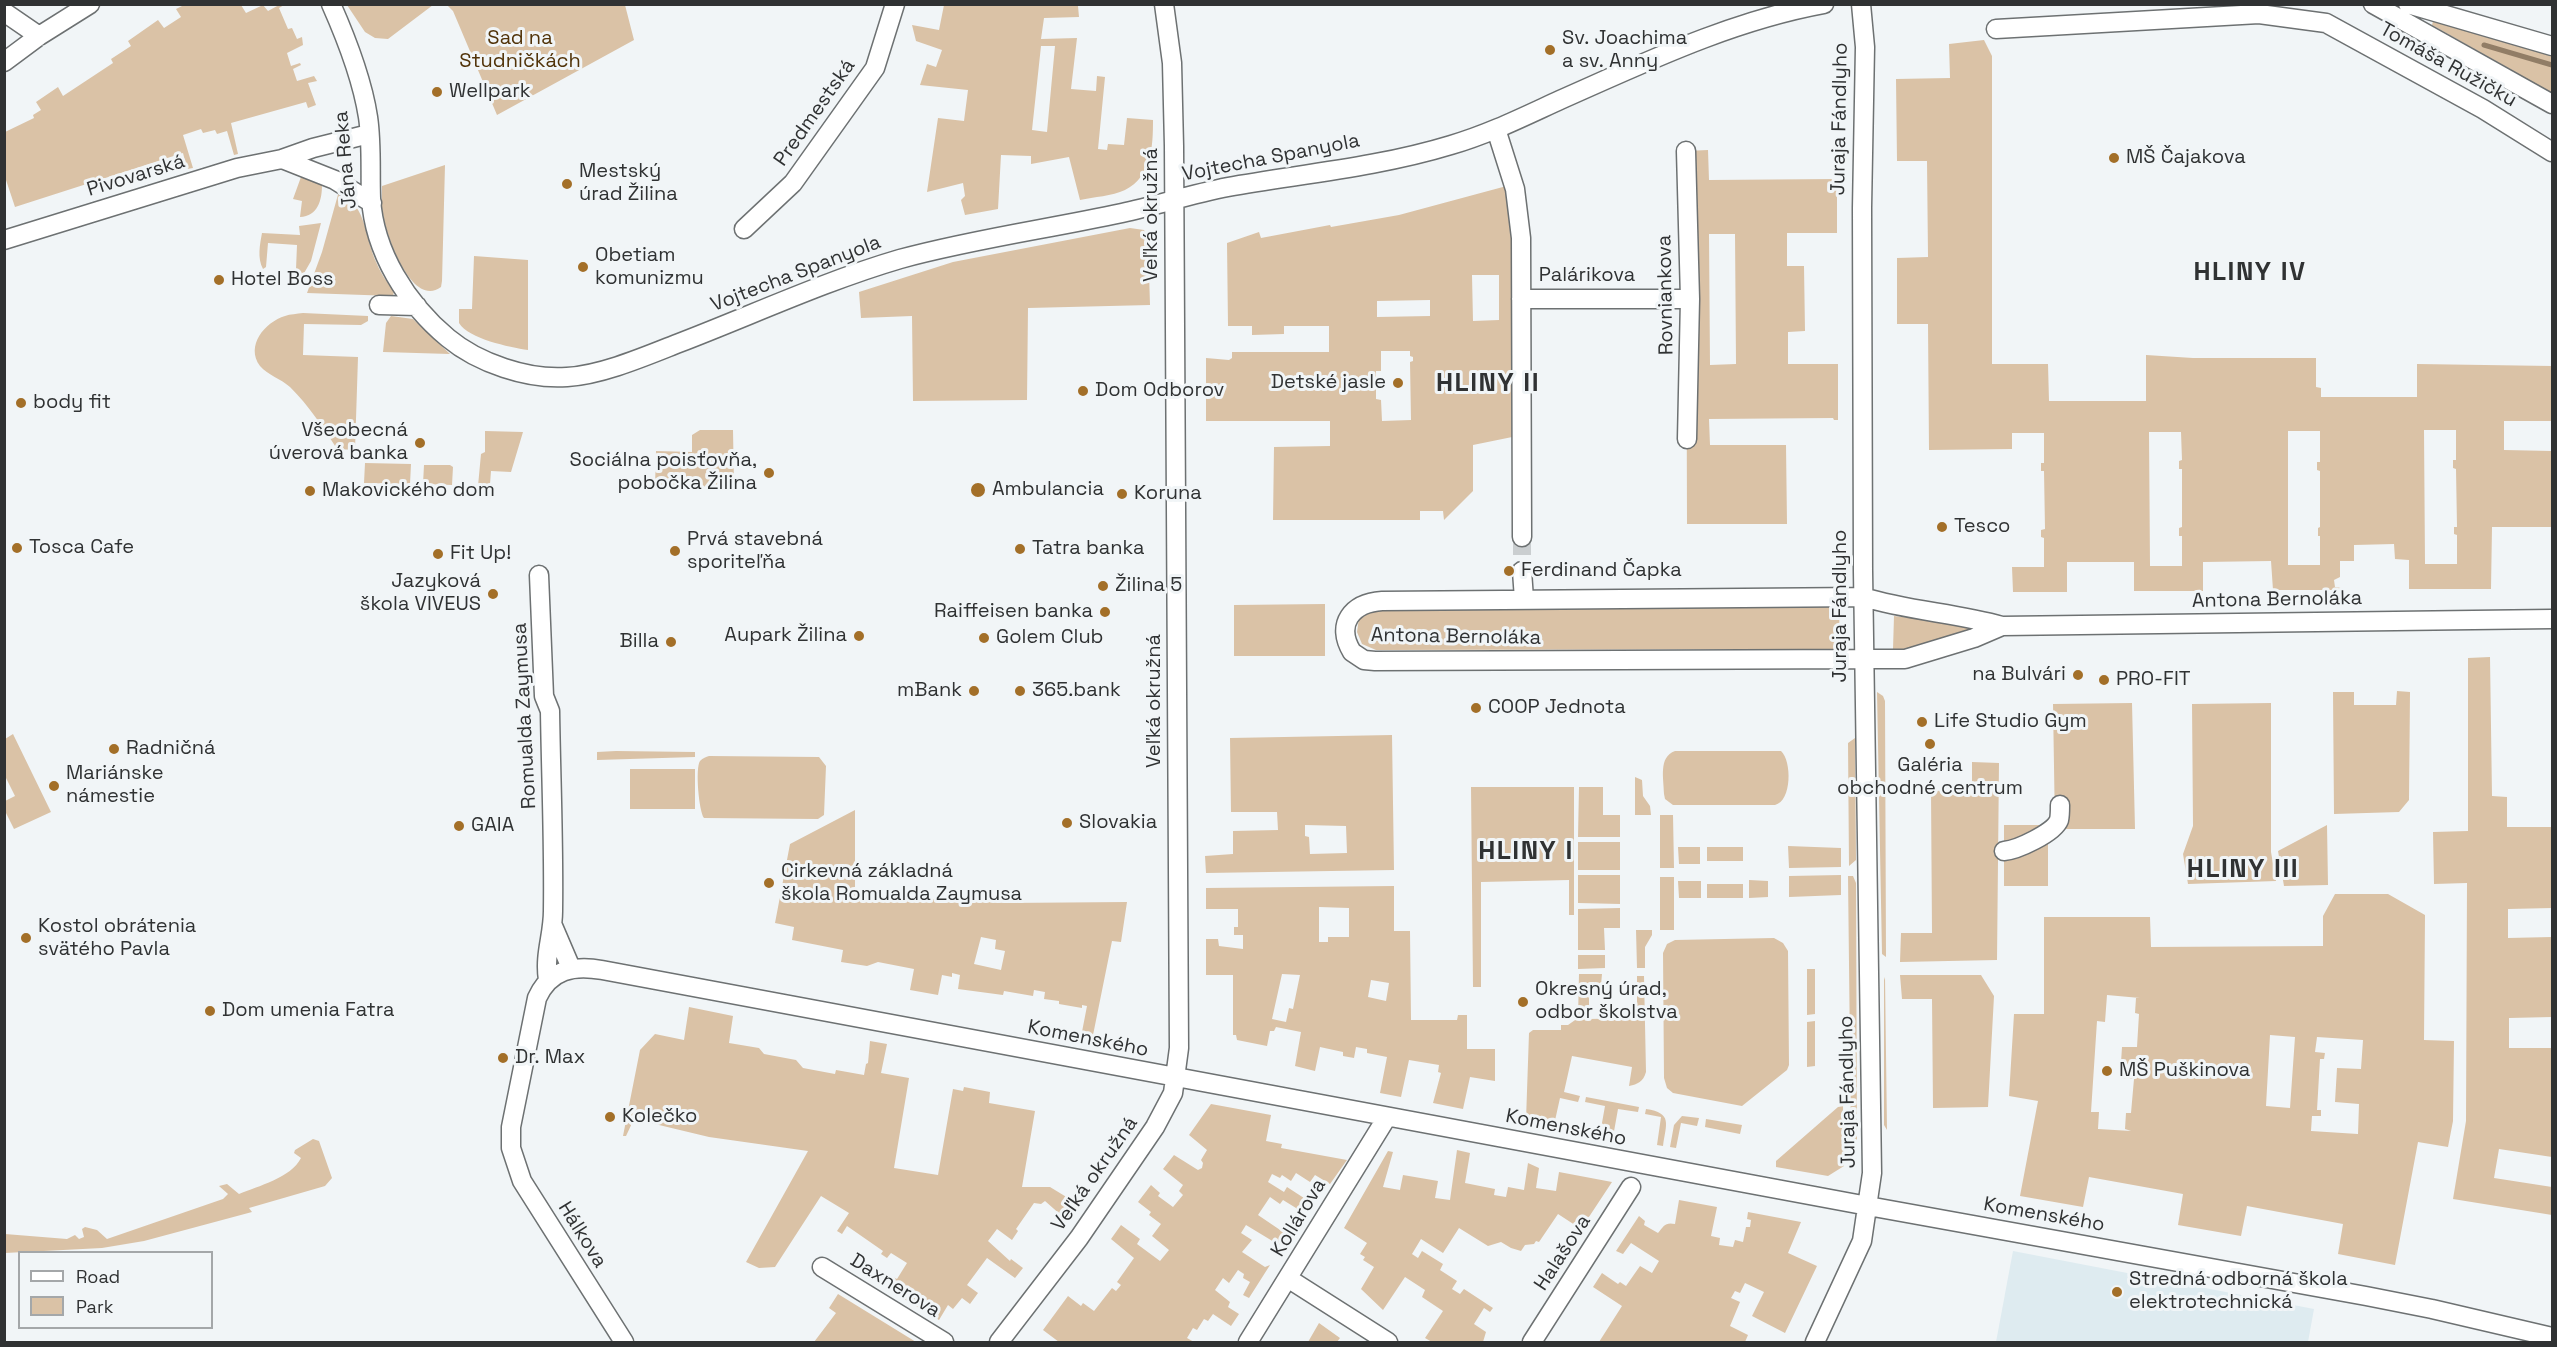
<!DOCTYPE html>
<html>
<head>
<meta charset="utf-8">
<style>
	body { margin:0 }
	#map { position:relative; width:2557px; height:1347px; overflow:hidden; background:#f1f5f7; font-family:"Space Grotesk",sans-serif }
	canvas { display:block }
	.frame { position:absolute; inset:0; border:6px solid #303233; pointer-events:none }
	.legend { position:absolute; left:18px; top:1251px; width:195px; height:78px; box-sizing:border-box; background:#f1f5f7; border:2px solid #a4a7a9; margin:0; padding:8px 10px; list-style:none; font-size:18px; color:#303233 }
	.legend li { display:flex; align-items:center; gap:12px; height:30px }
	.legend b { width:30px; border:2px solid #a4a7a9 }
</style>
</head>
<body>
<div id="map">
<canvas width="2557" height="1347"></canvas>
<div class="frame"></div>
<ul class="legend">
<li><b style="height:8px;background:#fff"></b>Road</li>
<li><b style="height:16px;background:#dac2a6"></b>Park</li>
</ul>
</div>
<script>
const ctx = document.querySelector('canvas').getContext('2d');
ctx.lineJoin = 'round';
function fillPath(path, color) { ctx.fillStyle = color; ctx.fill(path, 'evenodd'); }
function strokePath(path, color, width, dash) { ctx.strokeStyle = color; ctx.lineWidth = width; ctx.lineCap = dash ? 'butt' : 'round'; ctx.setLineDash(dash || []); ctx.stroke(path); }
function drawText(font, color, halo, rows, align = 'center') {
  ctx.font = font + ' "Space Grotesk",sans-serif'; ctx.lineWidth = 6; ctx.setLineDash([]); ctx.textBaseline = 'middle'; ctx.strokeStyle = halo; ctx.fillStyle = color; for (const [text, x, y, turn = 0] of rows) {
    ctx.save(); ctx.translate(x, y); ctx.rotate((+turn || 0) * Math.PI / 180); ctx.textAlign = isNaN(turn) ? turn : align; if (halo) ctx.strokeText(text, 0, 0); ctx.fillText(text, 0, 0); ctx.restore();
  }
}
const built = new Path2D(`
	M2013,1251L2314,1309L2308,1342H1996Z`);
const green = new Path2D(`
	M184,5H241L246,13L263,5L268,11L279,5H284L279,8L288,29L292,28L297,39L302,37L303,45L287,53L291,66L300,63L301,65L293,69L297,81L314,76L317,81L308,83L316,105L308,108L306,102L231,123L238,154L234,155L227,131L217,134L215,130L203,133L201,129L183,135L193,168L187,169L183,153L15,207L5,177V132L34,118L33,115L41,110L36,102L58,87L63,96L113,63L111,59L131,46L128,41L158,20L164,28L181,17L176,9Z
	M347,5H433L388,39L375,38L365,32Z
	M447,5H625L634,40L497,115L453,11Z
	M944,5H1083L1078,6L1079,17L1044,18L1041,39L1077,38L1071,89L1096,91L1097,76L1105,77L1098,149L1107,150L1108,144L1124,145L1127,118L1153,120C1153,145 1152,177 1125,190C1112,196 1094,197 1080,200L1069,157L1031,164V156L1001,155L998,209L965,215L961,200L965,196L963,183L927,192L938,118L964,121L968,90L920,85L927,64L936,67L942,50L916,41L912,25L939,30ZM1041,46H1055L1047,132L1032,130Z
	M2433,21L2552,55V93L2432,25Z
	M1984,40L1992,56V364H2048L2049,401H2146V355L2193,358H2316V387L2321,388V397H2417V364L2552,366V421H2504V450L2552,451V527H2492L2491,589H2409V560L2395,559L2394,544L2354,545V561H2340V577L2334,580L2335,587L2341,588V590H2273L2271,561L2203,562V591H2134V562H2067V592H2013L2012,567H2044V538L2041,537V530L2045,529L2044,471H2041V463H2044V433H2012V449L1929,450L1928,324H1897V258L1928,257L1927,161H1897L1896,79L1950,78L1949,44ZM2424,430H2456V460H2453V468L2456,469L2457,527H2454V534L2457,535V564H2425ZM2288,431H2320V462H2317V470L2320,471V527L2318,528V536H2320V565H2288ZM2149,432H2181L2182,460L2179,461V469H2182V527L2179,528V536H2182V566H2150Z
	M1708,150L1709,180L1837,179V233H1787V266H1804L1805,331L1788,332V364H1838V420H1834L1833,418L1709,419L1710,445H1786L1787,524H1687L1686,151ZM1709,234H1735L1736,364L1710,365Z
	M445,165L442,281L441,287C412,309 386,235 383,214C381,205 382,195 382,186Z
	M301,177L318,181L322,185C322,200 318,216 300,217L302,201L293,199Z
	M1514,184L1522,435L1473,445V491L1444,520L1443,511H1420V520H1273L1274,447L1330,446V421H1206V358L1229,360L1232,358V352H1329V326H1284V334L1252,335V326H1228L1227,243L1259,232L1261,238L1330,225L1331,227L1399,215ZM1472,275H1499V320L1473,321ZM1430,300V316L1377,317V301ZM1381,351H1410V356L1413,357V361L1410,362L1411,420L1382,421L1381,400L1376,399V371H1381Z
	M339,191C369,210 363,234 377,264C381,274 388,283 394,292L393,296L307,293L322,252Z
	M321,223L311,261L303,275L300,276L296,269L297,245L268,243L266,267L263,269C257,258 260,244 262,233L300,235L299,226Z
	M1130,228L1144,230L1148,238L1150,305L1028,308L1027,400L913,401L912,316L861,318L859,292L953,262Z
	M474,256L528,260V350C509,347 469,339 459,323V309H472Z
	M303,313L368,316V321L361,325L304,324L303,355L358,357L355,450L337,449C323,427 309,406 290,387C281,379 268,375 260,366C245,346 265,322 285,316C290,314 297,314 303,313Z
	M391,316L413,319L450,354L383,352L386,323Z
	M700,430H733L734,486L655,487L656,451L692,452V435Z
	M485,431L523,432L511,472L491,471L490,484L486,487L478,486L481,454L485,452Z
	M365,463L411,464L410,484L364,483Z
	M424,465H450L453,467L452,485L423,484Z
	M1325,604V656H1234V605Z
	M1839,606L1840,649L1376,650L1362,644L1357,632L1359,618L1374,609Z
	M1894,616L1963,624L1972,628L1969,632L1907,651H1896L1893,649Z
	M2490,657L2492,796L2507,797V827H2552V908L2508,909V938L2552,937V1017L2509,1018V1048H2552V1157L2499,1149L2494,1178L2552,1187V1215L2453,1199L2466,1121L2467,883L2434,884L2433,832L2468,831V658Z
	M2397,691L2410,692L2409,800L2399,812L2334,814L2333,692H2354V705H2396Z
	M1877,692L1883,696L1885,701L1886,957L1882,954Z
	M2132,703L2135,829H2055L2053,704Z
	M2271,703V852L2276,881L2188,884L2183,854L2193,826L2192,704Z
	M13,734L51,812L14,829L5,811V801L15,796L5,776V739Z
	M1392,735L1394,870L1206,873L1205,856L1233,854V831L1278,830L1277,812H1231L1230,738ZM1305,825L1346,826L1347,853L1310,854L1309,837L1305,836Z
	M1855,738L1856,860L1849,866L1848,743Z
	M616,751L695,752V757L597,760V752Z
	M1675,751H1781C1792,761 1792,801 1775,805H1673L1665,799L1664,794C1664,779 1658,757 1675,751Z
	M709,756L819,757L826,766L824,815L818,819L704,818C699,812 695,768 700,761C703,758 706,757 709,756Z
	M1972,762L1999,763L1997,960L1900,962L1901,933H1932L1931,791L1972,790Z
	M630,769H695V809H630Z
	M1635,777L1642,780L1643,796L1650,806L1651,815H1635Z
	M1471,787H1574V915H1569V880L1481,882V987H1473Z
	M1579,787H1603V815H1620V837H1578Z
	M855,810V895L1005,903L1127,902L1121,942L1112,941L1092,1040L1081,1037L1087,1006L1082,1005V1008L1059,1004V1001L1044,999L1045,992L1034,990L1033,996L1004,991L1003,995L958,989L960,975L952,973V977L942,975L938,995L910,990L914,969L878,962L867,966L841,962L843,950L792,940L794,927L775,923L790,844ZM981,937L996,940L995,949L1005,951L1001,970L974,964Z
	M1660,815H1673L1674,868H1660Z
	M2004,825H2048V886H2004Z
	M2327,825L2328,885L2284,886L2278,851Z
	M1578,842H1620V870H1578Z
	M1788,846L1841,848V867L1789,868Z
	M1678,847H1700V864H1679Z
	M1707,847H1743V861H1707Z
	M1578,875H1620V904L1578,903Z
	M1841,875V895L1789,897V876Z
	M1848,876H1853L1856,883L1857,1149L1851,1140Z
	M1660,877H1674V930H1660Z
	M1749,880L1768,881V897L1749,898Z
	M1678,881H1701V898H1679Z
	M1707,884H1743V898H1707Z
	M1394,886V931H1410L1411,1020H1457L1458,1015H1467V1049H1495V1081L1470,1077L1463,1109L1433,1103L1441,1073L1438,1072L1439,1065L1409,1060L1401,1097L1380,1093L1387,1057L1367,1053V1049L1356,1047L1354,1058L1343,1056V1052L1320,1047L1315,1071L1295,1066L1301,1032L1276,1027L1274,1031H1270L1267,1046L1237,1040L1236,1035H1233V975H1206V939H1218L1219,946L1243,949V935H1234V927H1238V909H1206V888ZM1319,907L1349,908V937H1328V942H1319ZM1282,974L1300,975L1293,1009L1289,1008L1286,1022L1272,1019ZM1371,980L1389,983L1386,1001L1368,997Z
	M2335,894H2388L2425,915L2424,1040L2454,1041L2453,1121L2448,1147L2418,1142L2395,1265L2338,1254L2343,1224L2247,1206L2241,1236L2178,1225L2183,1194L2089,1177L2083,1207L2020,1196L2038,1101L2009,1096L2014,1014H2044V917H2150L2151,947L2323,946V916ZM2107,995L2140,998H2136L2135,1013L2139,1014L2137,1047H2122L2120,1078L2134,1079L2131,1113H2126L2125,1129L2131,1131L2098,1129L2099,1112H2091L2097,1021L2105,1022ZM2270,1035L2295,1037L2290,1108L2266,1106ZM2317,1037L2363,1040L2361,1069L2337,1068L2335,1102L2359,1104L2358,1134L2311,1131L2312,1116H2321V1110H2317C2318,1094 2319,1075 2320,1059H2324L2325,1053L2315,1052Z
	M1620,908V928H1604L1605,950H1578V909Z
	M1636,930H1652V935L1645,947V968H1637Z
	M1774,938L1783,943L1788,951L1789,1065L1787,1070L1742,1106L1673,1093L1667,1088L1664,1078L1663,953L1667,944L1675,940Z
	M1578,955H1605V968L1578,969Z
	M1807,969H1815V1014L1807,1015Z
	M1579,974H1602L1601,985H1589V1019L1637,1018V976H1644L1646,1072C1643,1082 1638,1084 1629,1086L1632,1067L1572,1056L1564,1092L1580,1096L1578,1102L1560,1098L1554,1125L1526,1120L1529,1033L1533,1030H1561V1025H1568L1578,1018Z
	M1900,975H1981L1994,996L1988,1107L1933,1108L1932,999H1902Z
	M1885,977L1887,1130L1884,1125V980Z
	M689,1007L733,1016L729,1043L759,1048L764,1054L796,1060L803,1068L835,1074L836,1070L864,1075L866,1064L868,1063L870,1041L887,1044L881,1073L909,1078L894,1168L938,1175L953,1089L963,1091L964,1087L990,1092L989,1103L1035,1111L1022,1187H1050L1073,1201L1062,1216L1045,1201L1041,1204L1034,1203L1016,1229L1018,1231L1012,1240L997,1229L988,1241L1010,1261L1011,1259L1023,1268L1015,1278L987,1258L967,1285L978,1293L970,1304L962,1298L953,1309L948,1305L939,1320L886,1288L893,1277L897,1279L907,1263L891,1253L887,1258L881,1254L883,1251L847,1226L842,1234L837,1231L849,1213L821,1196L775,1267L759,1268L746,1262L808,1151L709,1137L634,1119L626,1136H623L640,1050L655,1034L684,1040Z
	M1815,1021V1066L1807,1067V1022Z
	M1586,1097L1639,1107L1638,1112L1618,1109L1613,1137L1600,1134L1605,1106L1585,1102Z
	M1211,1104L1271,1115L1266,1141L1282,1144L1281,1148L1347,1160L1330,1184L1315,1175L1310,1182L1296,1173L1291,1181L1282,1175L1280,1178L1272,1174L1268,1182L1284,1192L1287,1187L1307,1200L1298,1215L1296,1208L1283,1200L1280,1204L1270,1197L1258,1215L1286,1234L1279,1245L1246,1225L1241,1233L1252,1240L1242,1252L1265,1267L1270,1265L1249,1298L1243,1295L1250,1282L1243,1278L1244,1274L1238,1270L1229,1283L1223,1278L1215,1290L1230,1302L1228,1307L1239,1314L1231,1326L1213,1314L1208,1321L1204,1319L1197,1330L1193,1328L1187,1338L1194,1342H1059L1043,1330L1068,1296L1081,1306L1083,1303L1094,1311L1112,1288L1116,1291L1121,1285L1117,1282L1134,1258L1111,1239L1121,1225L1140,1239L1137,1244L1160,1261L1169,1250L1152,1236L1161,1224L1149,1215L1151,1212L1138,1202L1151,1185L1160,1193L1158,1196L1173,1207L1183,1195L1179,1191L1183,1185L1163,1169L1174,1155L1198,1170L1202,1168L1203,1163L1201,1160L1207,1150L1189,1135Z
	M1843,1106L1844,1166L1828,1176L1776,1167V1161L1838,1107Z
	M1646,1109C1673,1113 1666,1124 1663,1146L1657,1145L1661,1117L1645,1114Z
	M1682,1116L1699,1118L1697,1126L1681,1123L1676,1148L1670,1147L1674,1125Z
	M1706,1119L1742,1125L1740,1134L1705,1127Z
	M313,1139L319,1141L332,1178L325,1186L249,1208L252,1212L144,1241L102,1248L5,1253V1234L67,1239L75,1235L79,1239L84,1237L82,1229L85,1227L97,1230L107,1239L223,1199L228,1194L219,1186L227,1184L239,1194C258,1186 291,1178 301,1158L294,1153L295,1150Z
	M1457,1150L1470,1153L1465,1183L1495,1189L1494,1195L1506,1197L1508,1187L1524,1190L1528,1163L1539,1168L1536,1188L1556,1191L1559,1172L1612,1182L1581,1229L1558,1214L1539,1242L1536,1241L1534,1244L1525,1245L1521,1251L1511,1248L1501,1242L1488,1246L1459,1228L1443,1253L1421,1239L1412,1254L1418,1258L1422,1251L1443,1264L1440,1270L1457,1281L1452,1289L1460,1294L1464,1289L1493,1308L1490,1312L1484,1308L1474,1324L1486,1332L1483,1342H1432L1425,1338L1443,1311L1422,1297L1425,1290L1405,1277L1383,1310L1361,1289L1374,1267L1363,1260L1365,1257L1360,1254L1367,1243L1344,1228L1388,1151L1393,1152L1383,1187L1400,1190L1403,1175L1438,1181L1435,1198L1450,1200Z
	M1679,1200L1717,1207L1711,1236L1720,1238L1719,1245L1733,1247L1735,1240L1743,1242L1746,1227H1750L1751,1220L1747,1219L1748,1212L1801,1222L1788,1253L1817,1266L1785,1333L1752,1316L1764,1292L1745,1283L1740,1293L1735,1291L1731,1298L1740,1302L1730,1326L1748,1335L1745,1342H1599L1622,1306L1593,1287L1602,1273L1618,1284L1620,1282L1626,1286L1640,1266L1652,1273L1659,1261L1631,1243L1623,1254L1616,1251L1639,1216L1645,1221L1644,1225L1658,1233C1664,1226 1665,1222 1675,1224Z
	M838,1294L916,1342H814L836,1313L829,1308Z
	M1319,1323L1340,1338L1337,1342H1308Z`);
const stream = new Path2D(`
	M2484,45L2552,65`);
const streetTunnel = new Path2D(`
	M1522,537V571`);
const street = new Path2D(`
	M331,4C347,40 362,78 368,117C372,143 370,171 371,198C374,252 407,304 448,338C478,363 528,380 567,377C602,375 646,356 679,343C752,315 825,281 900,259C973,239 1048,229 1122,213C1158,205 1192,194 1228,187C1302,174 1379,167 1451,145C1489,134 1525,116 1560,100C1646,62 1731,21 1824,4
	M2373,4L2552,104
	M2408,4L2552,46
	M4,12L39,36
	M1996,29L2259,14L2326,23L2483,109L2552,152
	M4,62L39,36L90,4
	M1496,129L1515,189L1521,238L1522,537
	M1686,151L1690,299L1687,439
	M282,159L335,180L372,203
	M744,229L793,183L875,68L895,4
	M4,240L237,168L282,159L313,148L369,134
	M1521,299H1690
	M379,305L417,306
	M1522,571L1524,599
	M539,575L544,696L550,711C551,778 554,844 553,911C553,936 544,954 548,980
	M2002,626L1974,638L1905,659H1864L1375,661L1364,660L1352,652C1335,624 1352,603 1382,601L1863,597C1909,611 1956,613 2002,626L2552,619
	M2004,851C2017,850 2054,833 2059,820C2060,816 2060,809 2060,805
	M553,926L571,968
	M822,1267L944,1342
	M1289,1279L1388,1342
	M624,1342L522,1181L511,1148V1127L537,998C550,969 574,965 602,970L1868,1206L2366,1296L2432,1309L2552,1337
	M999,1342L1079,1238L1155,1127L1173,1093L1179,1048L1174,146L1172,63L1164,4
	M1248,1342L1387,1117
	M1532,1342L1631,1187
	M1815,1342L1862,1241L1872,1173L1863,571L1862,208L1865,47L1861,4`);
const markers = [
	[1550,50,6,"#a36f28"],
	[437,92,6,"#a36f28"],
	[2114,158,6,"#a36f28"],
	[567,184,6,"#a36f28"],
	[583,267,6,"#a36f28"],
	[219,280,6,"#a36f28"],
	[1398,383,6,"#a36f28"],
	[1083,391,6,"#a36f28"],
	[21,403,6,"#a36f28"],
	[420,443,6,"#a36f28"],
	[769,473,6,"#a36f28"],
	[978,490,8,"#a36f28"],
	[310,491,6,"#a36f28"],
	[1122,494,6,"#a36f28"],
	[1942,527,6,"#a36f28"],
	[17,548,6,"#a36f28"],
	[1020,549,6,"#a36f28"],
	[675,551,6,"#a36f28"],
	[438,554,6,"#a36f28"],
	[1509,571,6,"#a36f28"],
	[1103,586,6,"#a36f28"],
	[493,594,6,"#a36f28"],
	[1105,612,6,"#a36f28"],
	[859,636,6,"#a36f28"],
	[984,638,6,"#a36f28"],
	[671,642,6,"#a36f28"],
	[2078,675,6,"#a36f28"],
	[2104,680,6,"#a36f28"],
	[974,691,6,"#a36f28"],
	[1020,691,6,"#a36f28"],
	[1476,708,6,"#a36f28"],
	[1922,722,6,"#a36f28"],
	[1930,744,6,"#a36f28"],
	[114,749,6,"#a36f28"],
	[54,786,6,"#a36f28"],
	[1067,823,6,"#a36f28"],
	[459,826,6,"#a36f28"],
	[769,883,6,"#a36f28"],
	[26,938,6,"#a36f28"],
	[1523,1002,6,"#a36f28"],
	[210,1011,6,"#a36f28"],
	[503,1058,6,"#a36f28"],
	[2107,1071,6,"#a36f28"],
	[610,1117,6,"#a36f28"],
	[2117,1292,6,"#a36f28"]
];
const parkNames = [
	["Sad na",520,39],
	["Studničkách",520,62]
];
const poiNames = [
	["Sv. Joachima",1562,39],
	["a sv. Anny",1562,62],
	["Wellpark",449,92],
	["MŠ Čajakova",2126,158],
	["Mestský",579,172],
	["úrad Žilina",579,195],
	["Obetiam",595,256],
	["komunizmu",595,279],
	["Hotel Boss",231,280],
	["Detské jasle",1386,383,"right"],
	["Dom Odborov",1095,391],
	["body fit",33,403],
	["Všeobecná",408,431,"right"],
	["úverová banka",408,454,"right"],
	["Sociálna poisťovňa,",757,461,"right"],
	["pobočka Žilina",757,484,"right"],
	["Ambulancia",992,490],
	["Makovického dom",322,491],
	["Koruna",1134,494],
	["Tesco",1954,527],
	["Prvá stavebná",687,540],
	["sporiteľňa",687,563],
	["Tosca Cafe",29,548],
	["Tatra banka",1032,549],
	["Fit Up!",450,554],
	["Ferdinand Čapka",1521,571],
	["Jazyková",481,582,"right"],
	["škola VIVEUS",481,605,"right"],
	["Žilina 5",1115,586],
	["Raiffeisen banka",1093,612,"right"],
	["Aupark Žilina",847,636,"right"],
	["Golem Club",996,638],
	["Billa",659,642,"right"],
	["na Bulvári",2066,675,"right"],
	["PRO-FIT",2116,680],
	["mBank",962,691,"right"],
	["365.bank",1032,691],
	["COOP Jednota",1488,708],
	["Life Studio Gym",1934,722],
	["Radničná",126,749],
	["Galéria",1930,766,"center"],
	["obchodné centrum",1930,789,"center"],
	["Mariánske",66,774],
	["námestie",66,797],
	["Slovakia",1079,823],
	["GAIA",471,826],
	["Cirkevná základná",781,872],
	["škola Romualda Zaymusa",781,895],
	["Kostol obrátenia",38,927],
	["svätého Pavla",38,950],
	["Okresný úrad,",1535,990],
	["odbor školstva",1535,1013],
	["Dom umenia Fatra",222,1011],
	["Dr. Max",515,1058],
	["MŠ Puškinova",2119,1071],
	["Kolečko",622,1117],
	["Stredná odborná škola",2129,1280],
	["elektrotechnická",2129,1303]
];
const streetNames = [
	["Tomáša Ružičku",2448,65,29],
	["Predmestská",815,113,-55],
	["Juraja Fándlyho",1840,119,-89],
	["Vojtecha Spanyola",1271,158,-11],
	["Jána Reka",346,160,-95],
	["Pivovarská",136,176,-17],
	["Veľká okružná",1152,215,-90],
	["Vojtecha Spanyola",796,274,-21],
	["Palárikova",1587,276],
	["Rovniankova",1666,295,-91],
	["Antona Bernoláka",2277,600,-1],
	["Juraja Fándlyho",1841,606,-90],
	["Antona Bernoláka",1456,637,1],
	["Veľká okružná",1155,701,-90],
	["Romualda Zaymusa",525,716,-93],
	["Komenského",1088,1039,11],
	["Juraja Fándlyho",1848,1092,-91],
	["Komenského",1566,1128,11],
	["Veľká okružná",1095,1174,-55],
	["Komenského",2044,1215,10],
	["Kollárova",1299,1218,-59],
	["Hálkova",582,1235,58],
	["Halašova",1563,1253,-57],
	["Daxnerova",895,1286,32]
];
const districtNames = [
	["HLINY IV",2250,273],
	["HLINY II",1488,384],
	["HLINY I",1526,852],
	["HLINY III",2243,870]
];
fillPath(built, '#deebf0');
fillPath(green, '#dac2a6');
strokePath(stream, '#917d66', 5);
strokePath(streetTunnel, '#caced0', 18, [18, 9]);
strokePath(street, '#6d7172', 21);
strokePath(street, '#fff', 18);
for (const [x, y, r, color] of markers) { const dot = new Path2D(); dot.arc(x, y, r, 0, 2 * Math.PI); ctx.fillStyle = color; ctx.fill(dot); strokePath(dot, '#f1f5f7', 2); }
drawText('20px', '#513309', '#f1f5f7', parkNames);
drawText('20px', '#303233', '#f1f5f7', poiNames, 'left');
drawText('20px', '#303233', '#f1f5f7', streetNames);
ctx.letterSpacing = '1.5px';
drawText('bold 26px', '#303233', '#f1f5f7', districtNames);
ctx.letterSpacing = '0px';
</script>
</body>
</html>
